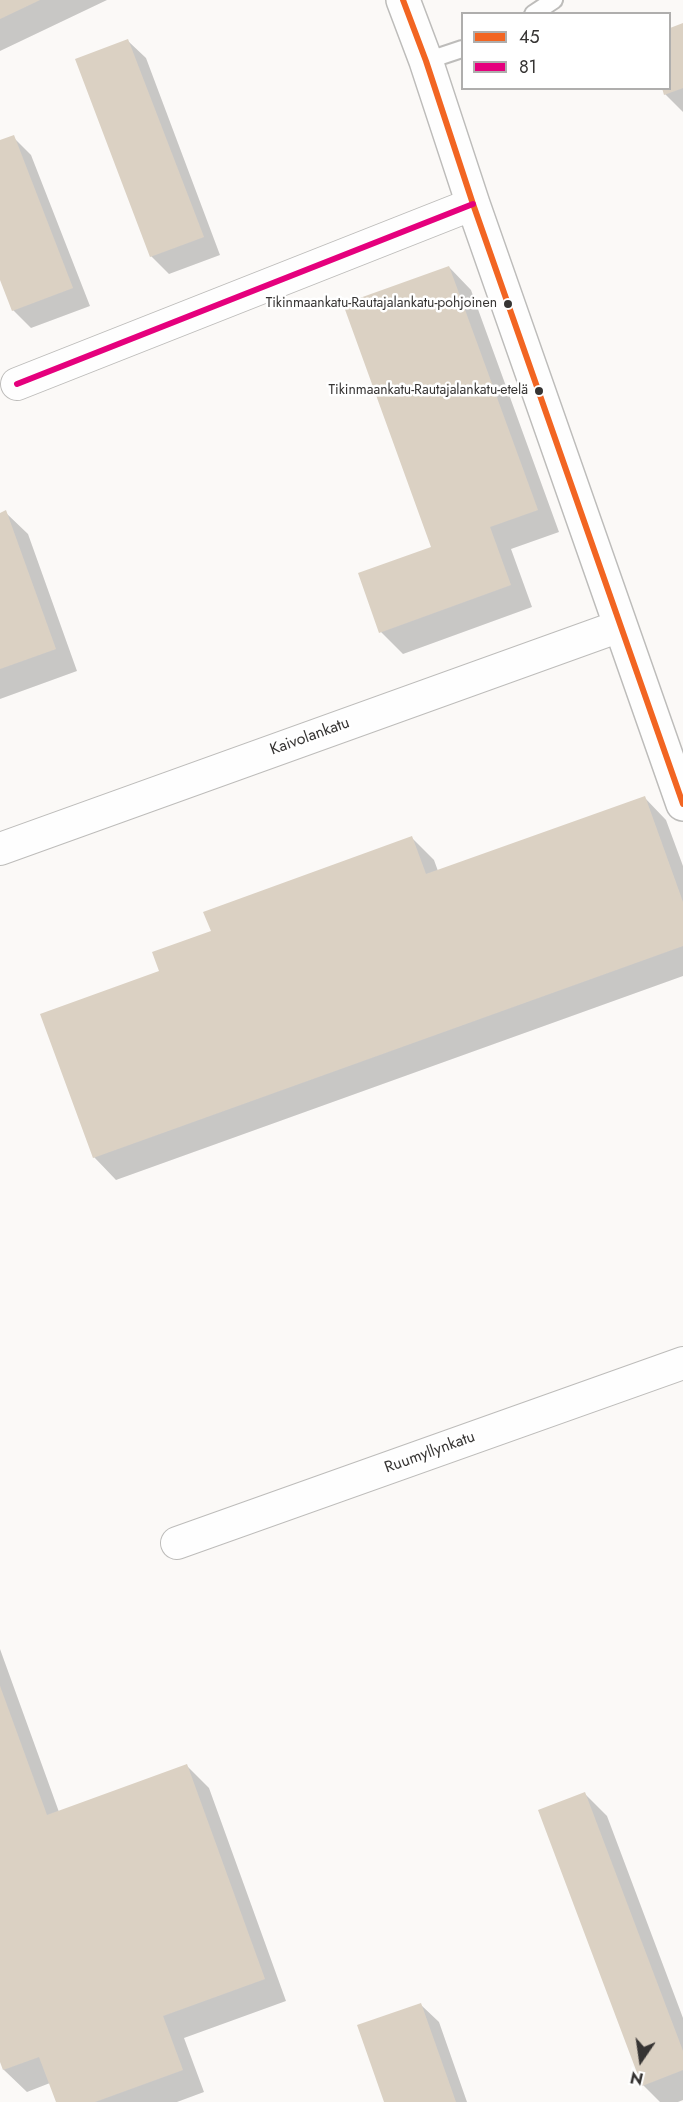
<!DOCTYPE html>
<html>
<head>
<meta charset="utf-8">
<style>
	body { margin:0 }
	#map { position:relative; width:683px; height:2102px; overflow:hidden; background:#fbf9f7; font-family:Jost,sans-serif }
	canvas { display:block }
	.legend { position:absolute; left:461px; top:12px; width:210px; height:78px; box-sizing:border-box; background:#fff; border:2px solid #afaead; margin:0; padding:8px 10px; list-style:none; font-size:18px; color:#363433 }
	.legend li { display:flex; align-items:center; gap:12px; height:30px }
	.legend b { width:30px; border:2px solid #afaead }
	.north { position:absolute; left:611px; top:2030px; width:60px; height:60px; -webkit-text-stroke:4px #fff; paint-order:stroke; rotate:193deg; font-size:16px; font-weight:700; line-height:24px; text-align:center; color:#363433 }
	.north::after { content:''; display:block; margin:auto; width:21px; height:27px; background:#363433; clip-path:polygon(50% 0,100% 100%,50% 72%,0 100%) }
</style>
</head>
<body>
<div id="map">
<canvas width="683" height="2102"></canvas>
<ul class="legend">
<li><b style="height:8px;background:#f26522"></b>45</li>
<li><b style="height:8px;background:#e5007d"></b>81</li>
</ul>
<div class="north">N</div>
</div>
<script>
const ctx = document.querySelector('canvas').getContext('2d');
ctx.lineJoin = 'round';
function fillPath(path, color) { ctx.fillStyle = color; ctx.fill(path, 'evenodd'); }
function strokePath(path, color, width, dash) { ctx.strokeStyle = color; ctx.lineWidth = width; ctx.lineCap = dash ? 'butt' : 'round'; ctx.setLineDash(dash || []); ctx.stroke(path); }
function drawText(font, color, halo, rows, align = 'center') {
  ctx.font = font + ' Jost,sans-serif'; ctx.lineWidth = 5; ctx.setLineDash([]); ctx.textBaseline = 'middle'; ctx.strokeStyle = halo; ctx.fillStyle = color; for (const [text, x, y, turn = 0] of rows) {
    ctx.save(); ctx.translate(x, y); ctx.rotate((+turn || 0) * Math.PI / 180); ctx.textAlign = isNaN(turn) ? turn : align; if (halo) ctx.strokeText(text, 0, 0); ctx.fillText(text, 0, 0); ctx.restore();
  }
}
const shadow = new Path2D(`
	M0,0H107L0,51Z
	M683,25V112L665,94L670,88V30Z
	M128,41L146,58L220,255L169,274L151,256Z
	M13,137L31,155L90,306L31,328L13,310L0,276V142Z
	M449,267L471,290L559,532L511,549L532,607L403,654L381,632L433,548Z
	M5,512L28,534L77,671L0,699V514Z
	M644,797L666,820L683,866V976L116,1180L94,1157L161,972L412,838L434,860L438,871Z
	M0,1649L59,1812L187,1766L209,1788L286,2001L184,2038L204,2092L177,2102H57L50,2083L27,2092L4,2070L0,2057Z
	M585,1794L607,1816L683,2018V2100L678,2102H660L643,2085Z
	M421,2005L439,2022L467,2102H385Z`);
const building = new Path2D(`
	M0,0H40L0,19Z
	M683,23V88L664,95L662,88H670V28Z
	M128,39L204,237L150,257L75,59Z
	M14,135L73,288L12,311L0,280V140Z
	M449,266L538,510L490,527L511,585L379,633L358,573L431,547L343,304Z
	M6,510L56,649L0,669V513Z
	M645,796L683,902V946L93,1158L40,1014L159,971L152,952L211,931L203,912L412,836L426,874Z
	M0,1686L47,1815L187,1764L265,1979L163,2016L183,2070L95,2102H56L39,2057L3,2070L0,2062Z
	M585,1792L683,2051V2070L642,2086L538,1810Z
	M421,2003L456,2102H384L357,2025Z`);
const lane = new Path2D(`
	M533,14L554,0
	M426,61L462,49`);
const street = new Path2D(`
	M17,384L473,204
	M0,849L620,626
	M177,1543L683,1363`);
const secondary = new Path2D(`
	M403,0L426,61L473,204L683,804`);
const bus1 = new Path2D(`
	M403,0L426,61L473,204L683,804`);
const bus2 = new Path2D(`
	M17,384L473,204`);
const markers = [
	[508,304,5,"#363433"],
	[539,391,5,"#363433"]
];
const busNames = [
	["Tikinmaankatu-Rautajalankatu-pohjoinen",497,304],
	["Tikinmaankatu-Rautajalankatu-etelä",528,391]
];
const streetNames = [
	["Kaivolankatu",310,737,-20],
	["Ruumyllynkatu",430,1453,-20]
];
fillPath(shadow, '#0003');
fillPath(building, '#dbd1c3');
strokePath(lane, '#bdbcba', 20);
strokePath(street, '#bdbcba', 34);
strokePath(secondary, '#bdbcba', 36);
strokePath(lane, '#fefefe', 16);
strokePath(street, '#fefefe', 32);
strokePath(secondary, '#fefefe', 33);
strokePath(bus1, '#f26522', 6);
strokePath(bus2, '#e5007d', 6);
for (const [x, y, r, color] of markers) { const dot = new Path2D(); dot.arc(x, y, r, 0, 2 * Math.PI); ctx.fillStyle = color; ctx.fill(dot); strokePath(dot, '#fff', 2); }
drawText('14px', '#363433', '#fff', busNames, 'right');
drawText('16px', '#363433', '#fff', streetNames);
</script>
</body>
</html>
